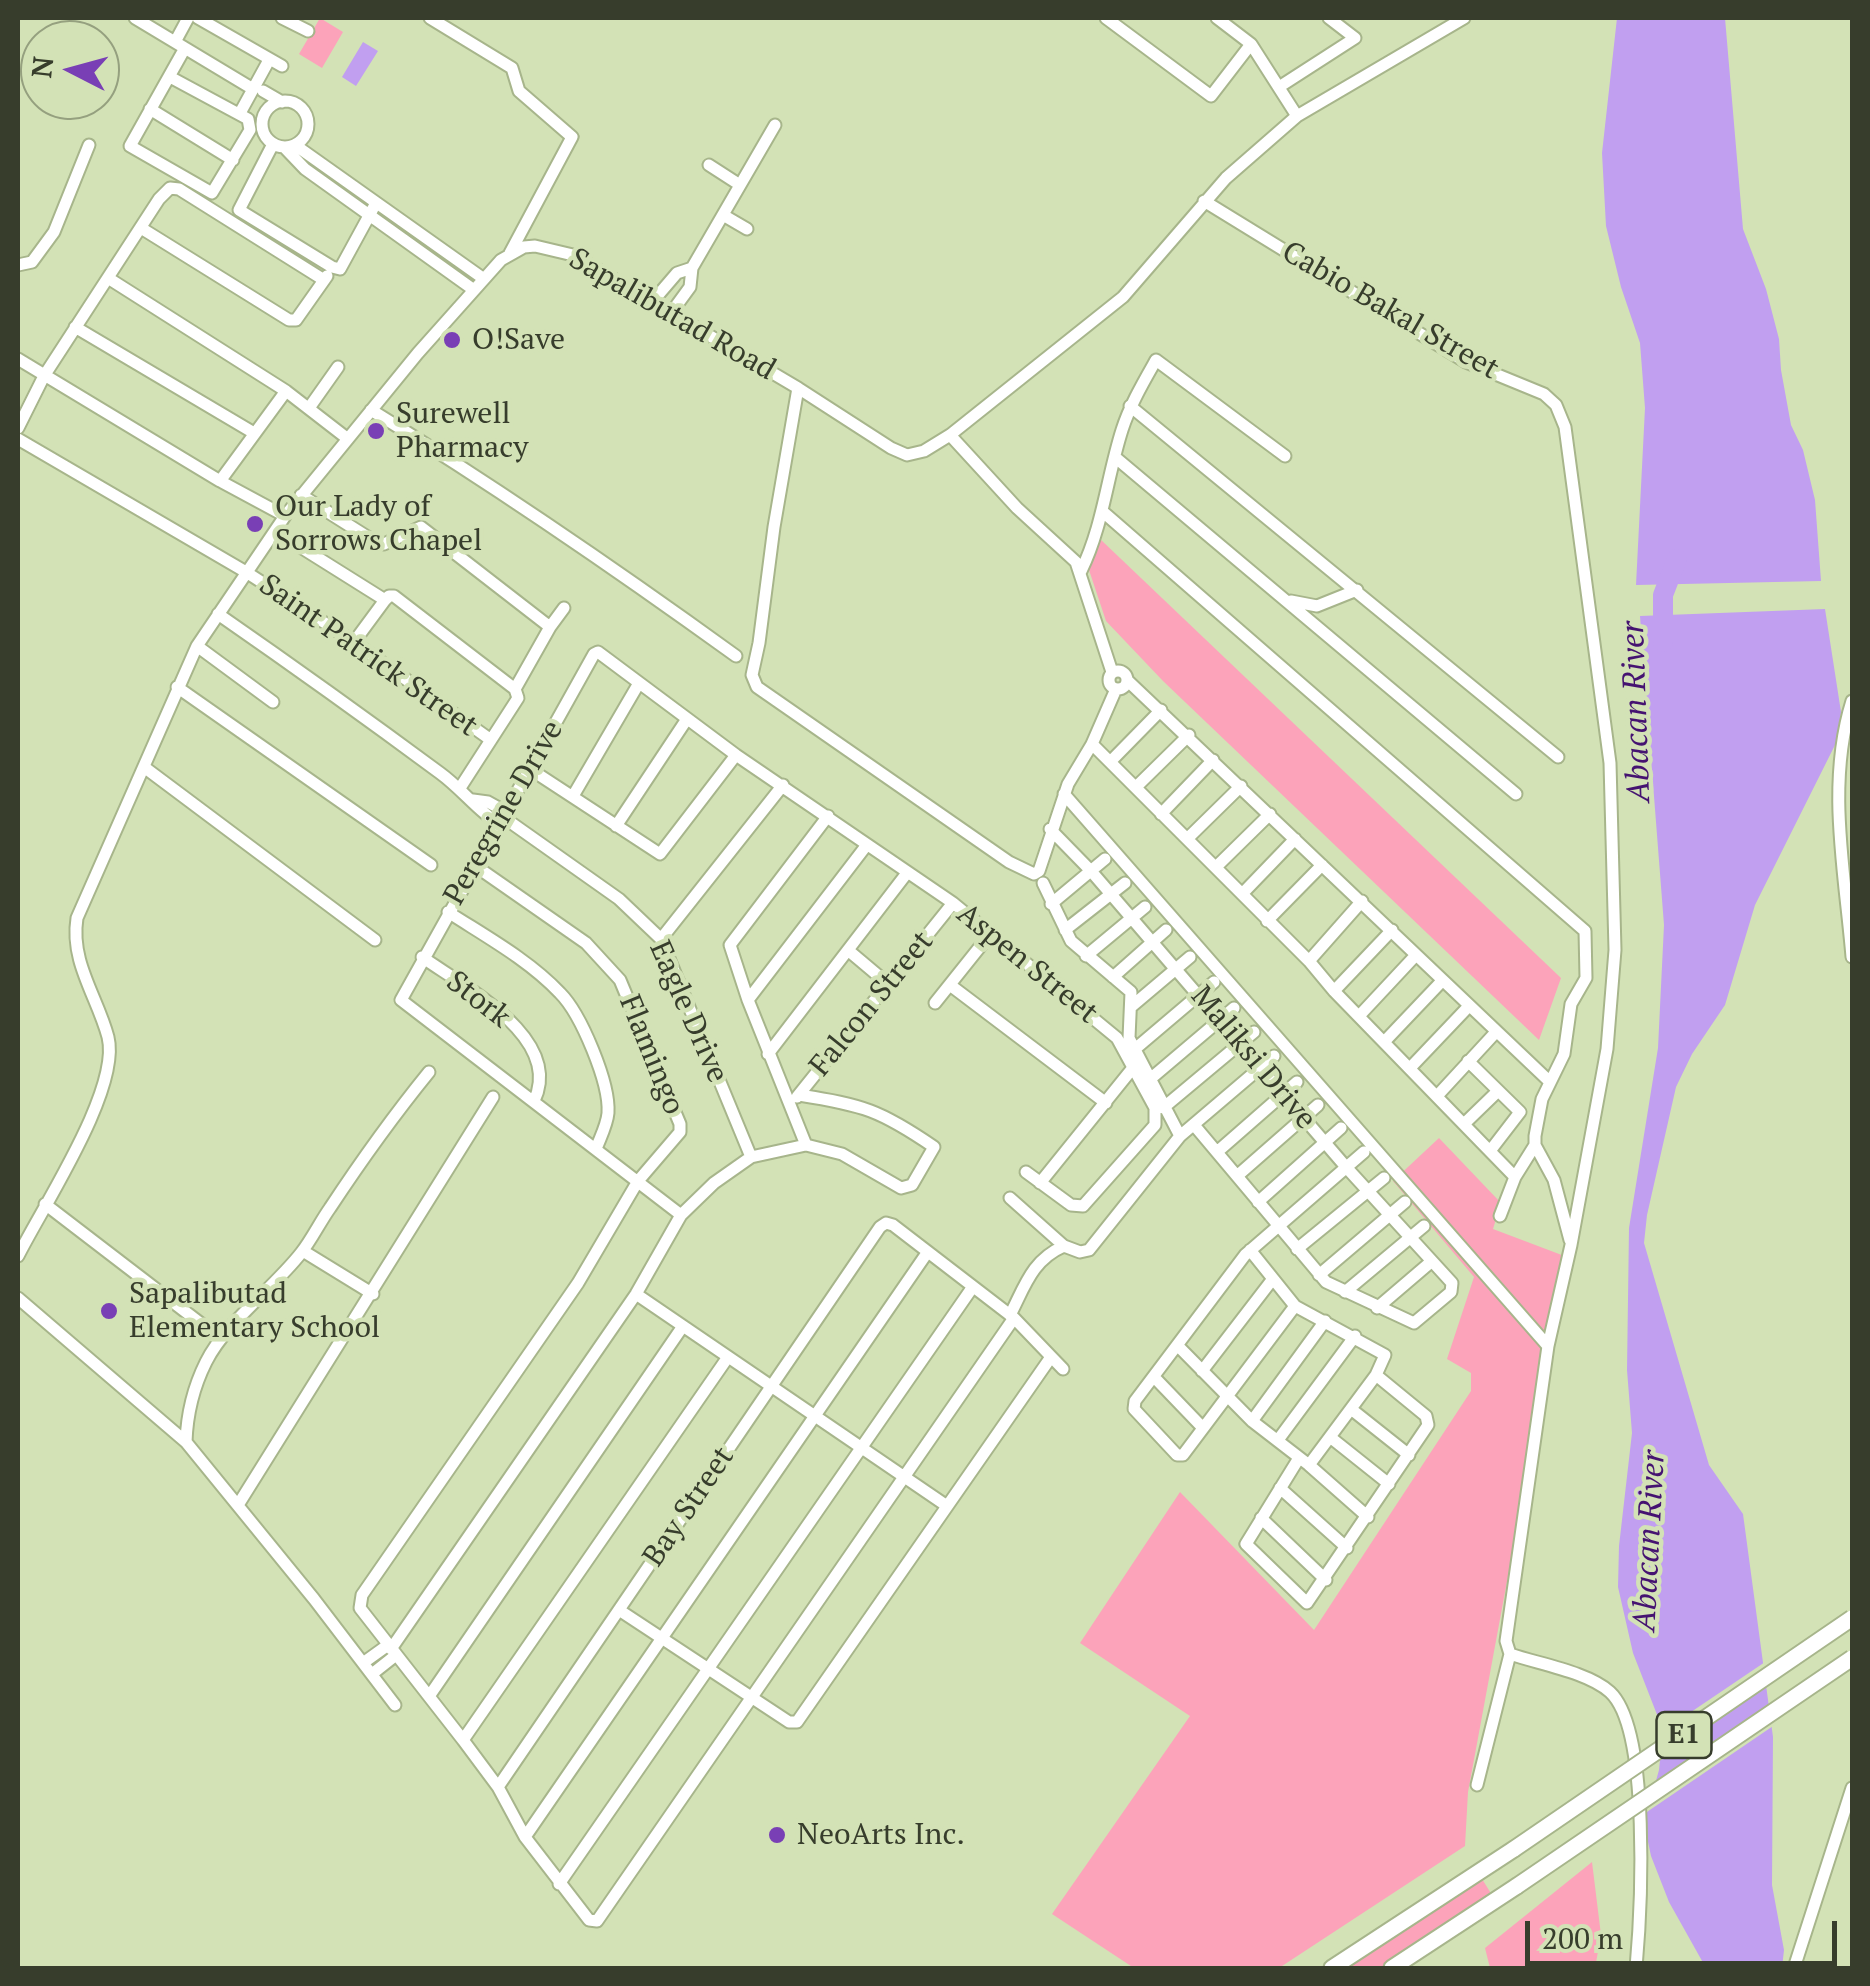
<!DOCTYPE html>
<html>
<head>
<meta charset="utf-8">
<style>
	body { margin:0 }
	#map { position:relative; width:1870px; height:1986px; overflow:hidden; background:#d3e2b6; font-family:"PT Serif",serif }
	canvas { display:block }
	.frame { position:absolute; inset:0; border:20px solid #373d2c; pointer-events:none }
	.north { position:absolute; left:20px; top:20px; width:100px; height:100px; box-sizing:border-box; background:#d3e2b6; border:2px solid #95a07f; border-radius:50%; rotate:276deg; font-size:28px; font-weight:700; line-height:40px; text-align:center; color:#373d2c }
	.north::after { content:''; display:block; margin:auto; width:35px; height:45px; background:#793fb5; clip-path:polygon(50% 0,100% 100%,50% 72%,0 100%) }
	.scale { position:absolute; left:1525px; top:1921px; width:312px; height:45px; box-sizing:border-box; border:5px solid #373d2c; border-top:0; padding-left:12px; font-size:30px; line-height:35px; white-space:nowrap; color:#373d2c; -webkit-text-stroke:8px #d3e2b6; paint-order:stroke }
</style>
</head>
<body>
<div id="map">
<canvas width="1870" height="1986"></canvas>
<div class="frame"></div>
<div class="north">N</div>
<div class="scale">200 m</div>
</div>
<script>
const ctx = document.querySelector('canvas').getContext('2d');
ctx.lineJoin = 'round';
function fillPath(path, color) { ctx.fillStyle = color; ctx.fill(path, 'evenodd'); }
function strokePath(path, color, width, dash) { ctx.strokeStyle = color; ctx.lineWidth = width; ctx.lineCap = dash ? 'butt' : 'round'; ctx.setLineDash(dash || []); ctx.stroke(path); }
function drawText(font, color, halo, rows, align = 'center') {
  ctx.font = font + ' "PT Serif",serif'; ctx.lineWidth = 9; ctx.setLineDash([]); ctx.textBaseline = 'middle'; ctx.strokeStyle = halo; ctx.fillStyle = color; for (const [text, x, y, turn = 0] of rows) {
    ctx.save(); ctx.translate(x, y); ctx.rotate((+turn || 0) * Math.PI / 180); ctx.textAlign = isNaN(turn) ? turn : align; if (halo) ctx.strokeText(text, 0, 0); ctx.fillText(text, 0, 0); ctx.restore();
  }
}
const green = new Path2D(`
	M320,18L343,32L322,68L299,54Z
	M1099,538L1561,978L1539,1040L1163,681L1106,621L1089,570Z
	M1439,1138L1501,1203L1493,1229L1567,1257L1468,1792L1465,1846L1279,1968H1134L1052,1914L1190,1716L1080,1643L1180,1492L1314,1630L1471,1391V1373L1447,1359L1474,1277L1393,1181Z
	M1592,1862L1601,1935L1595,1968H1490L1485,1948Z
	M1482,1879L1492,1895L1380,1968H1346Z`);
const water = new Path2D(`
	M1617,18H1725L1743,229L1766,289L1779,339L1781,370L1791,425L1803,450L1815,500L1821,581L1636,585L1645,408L1640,343L1621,287L1606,226L1602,153Z
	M363,42L378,51L356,86L342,77Z
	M1825,609L1841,712L1837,741L1755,905L1725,1005L1692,1054L1676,1087L1647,1215L1644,1243L1709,1465L1743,1514L1773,1737L1772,1885L1784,1950L1782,1968H1706L1669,1902L1651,1856L1644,1823L1659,1770L1663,1730L1633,1653L1618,1587L1619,1546L1632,1433L1627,1370L1629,1228L1658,1048L1664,925L1640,616Z`);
const pier = new Path2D(`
	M1768,1660L1771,1682L1655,1761L1657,1735Z
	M1773,1702L1776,1724L1641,1816L1649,1787Z`);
const river = new Path2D(`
	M1663,642V595L1677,559`);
const minor = new Path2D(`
	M135,18L253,89
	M198,18L282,66
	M282,18L308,31
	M430,18L512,68L519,91L572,137L510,253
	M1106,18L1211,96L1251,44
	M1217,18L1251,44L1297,116
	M175,42L188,18
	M170,77L248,119L250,130L212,193L130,146L185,48
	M1279,87L1355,38L1329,18
	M263,91L282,102
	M262 124a23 23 0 1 1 46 0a23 23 0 1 1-46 0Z
	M150,109L233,160
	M240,113L269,60
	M273,144L239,210L332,267L340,269L376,203
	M295,145L484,279
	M284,147L305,169L474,290
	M709,165L740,185
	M1204,201L1466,362L1544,394L1556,405L1565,427L1610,763L1615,950L1607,1049L1571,1245L1548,1346L1506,1641L1510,1654L1477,1785
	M723,215L747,229
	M141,228L289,320H296L327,276
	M18,265L32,262L54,232L89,145
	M108,278L286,391L348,439
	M653,301L677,273L692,268
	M671,313L690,287L692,268L775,125
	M75,327L254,433
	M18,359L220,481L285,516
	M798,388L774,527L759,643L752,675L757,687L1009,862L1034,874L1039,871L1068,784L1092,744L1116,689
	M1130,406L1558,757
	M309,408L338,367
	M371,410C496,487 617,570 736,656
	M18,428L44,376L159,199L170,188L179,189L324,280
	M950,435L1017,508L1076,562L1112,672
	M18,439L246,572L348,638L491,740
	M1116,458L1516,794
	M220,481L286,391
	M301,495L377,543L384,544L421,527L550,627L515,689
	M1102,511L1585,931L1586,978L1571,1004L1564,1054L1542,1099L1535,1136V1145L1554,1180L1570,1240
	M275,531L385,600
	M1081,571C1103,526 1107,477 1122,430C1130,405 1143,383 1156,360L1285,456
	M1291,601L1317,606L1357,590
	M218,614C293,666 367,719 440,773C462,789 477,810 499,824
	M550,627L564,608
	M354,642L385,600L389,596H394L515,689L518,698L460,788
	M197,646L273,702
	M1109 680a9 9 0 1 1 18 0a9 9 0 1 1-18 0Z
	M1128,681L1549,1081
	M177,687L431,865
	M1852,701C1826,784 1845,872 1852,957
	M1092,744L1309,961L1334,991L1515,1177
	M1110,762L1161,710
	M144,767L375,940
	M530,769L660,854L736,755
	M1136,787L1189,735
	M1064,794L1548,1346
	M573,796L639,683
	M473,800L488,802L506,812
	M1161,814L1213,760
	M503,817L619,899L661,939L751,1157
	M616,826L687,719
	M1050,829L1091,871L1346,1167L1452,1283L1451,1292L1414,1323L1326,1282L1194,1125
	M1187,839L1241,786
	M474,865L586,943L620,980L680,1124V1132L638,1181L578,1283L362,1595L360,1608L463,1740L498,1787L525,1837L589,1920L597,1921L1014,1318
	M1216,867L1270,814
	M1043,883L1071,941L1131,992L1129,1038L1180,1136
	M1242,894L1295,839
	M1051,904L1105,859
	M448,912C485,936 529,960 560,993C581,1014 610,1083 608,1113C607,1125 600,1138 596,1149
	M1267,921L1322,865
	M1065,930L1125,883
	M661,939L783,785
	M849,951L887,983
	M1086,956L1145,907
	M422,957C466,988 564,1038 534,1101
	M1309,961L1362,901
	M1113,977L1166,930
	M950,985L1106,1103
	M1334,991L1392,930
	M748,1000L866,846
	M935,1003L991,933
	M1132,1006L1190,957
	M1359,1016L1416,955
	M1384,1042L1442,981
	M1135,1049L1214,982
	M768,1054L907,873
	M1468,1061L1520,1112L1490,1151
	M1410,1068L1469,1006
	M1149,1080L1234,1008
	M1437,1096L1496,1032
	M797,1097L953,903
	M1163,1108L1254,1032
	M1465,1123L1498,1091
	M806,1145L748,1000L730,945L828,816
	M1217,1152L1297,1082
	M1237,1176L1318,1105
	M1040,1183L1132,1069
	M1010,1198L1064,1246
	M1258,1202L1341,1128
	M45,1204L221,1339
	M681,1215L401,1000L594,654L598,652L736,755L953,903L1117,1038L1155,1108V1125L1083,1206L1071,1205L1026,1172
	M1500,1216L1515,1177L1535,1145
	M1297,1249L1384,1178
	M1250,1250L1295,1306L1385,1355L1376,1375L1309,1465
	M303,1251L373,1294
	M18,1256C43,1206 121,1089 108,1037C97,996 70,962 77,918L197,646L285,516L418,353L501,260L524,247L535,246L573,255L798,388L891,448L907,455L924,451L950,435L1123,297L1226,178L1297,116L1464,18
	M1319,1275L1405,1202
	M1345,1292L1424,1226
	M636,1294L947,1506
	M18,1298L186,1442L314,1599L395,1705
	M1295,1306L1183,1455H1177L1134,1409L1135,1401L1245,1255L1364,1152
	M1377,1308L1432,1261
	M1010,1315C1025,1286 1032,1260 1064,1246L1080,1252L1089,1250L1180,1136L1274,1056
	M1178,1346L1252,1421L1309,1465L1368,1517
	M1202,1371L1272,1280
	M1154,1377L1203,1428
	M1351,1409L1409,1455
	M1252,1421L1325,1321
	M1330,1437L1389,1484
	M1278,1440L1355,1336
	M186,1442C187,1413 193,1388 206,1362C226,1322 273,1289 301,1253C312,1239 320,1222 330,1208C361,1161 394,1115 429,1072
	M1299,1458L1246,1544L1307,1603L1428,1425L1426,1416L1376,1375
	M1280,1488L1347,1548
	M238,1505L493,1097
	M1261,1518L1326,1580
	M619,1610L789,1722H797L1051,1357
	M391,1649L636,1294L681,1215L714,1183L751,1157L806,1145L842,1154L901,1188L912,1185L934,1147C880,1110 863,1105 799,1095
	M1510,1654C1539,1664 1588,1672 1610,1692C1651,1730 1641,1912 1636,1968
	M363,1663L388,1645
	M372,1674L396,1655
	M430,1695L683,1326
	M463,1740L728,1357
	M498,1787L880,1227L886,1223L893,1225L1014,1318L1063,1369
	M525,1837L927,1253
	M559,1884L972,1288
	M1794,1968L1852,1788`);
const highway = new Path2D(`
	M1332,1968L1514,1849
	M1392,1968L1517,1886`);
const highwayBridge = new Path2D(`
	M1514,1849L1852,1618
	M1517,1886L1852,1658`);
const markers = [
	[452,340,10,"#793fb5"],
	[376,431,10,"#793fb5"],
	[255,524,10,"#793fb5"],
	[109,1311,10,"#793fb5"],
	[777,1835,10,"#793fb5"]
];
const shields = [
	[1684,1735,55]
];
const shieldNames = [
	["E1",1684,1735]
];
const streetNames = [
	["Cabio Bakal Street",1390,311,30],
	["Sapalibutad Road",672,315,30],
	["Saint Patrick Street",368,656,35],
	["Peregrine Drive",504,813,-60],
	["Aspen Street",1027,964,39],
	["Stork",478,1000,38],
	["Falcon Street",872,1004,-51],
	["Eagle Drive",688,1012,66],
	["Flamingo",651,1055,68],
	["Maliksi Drive",1253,1058,50],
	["Bay Street",689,1507,-56]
];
const poiNames = [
	["O!Save",472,340],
	["Surewell",396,414],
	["Pharmacy",396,448],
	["Our Lady of",275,507],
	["Sorrows Chapel",275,541],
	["Sapalibutad",129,1294],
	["Elementary School",129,1328],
	["NeoArts Inc.",797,1835]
];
const waterNames = [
	["Abacan River",1637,712,-92],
	["Abacan River",1650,1541,-87]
];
fillPath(green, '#fca3ba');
fillPath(water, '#c19ff0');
fillPath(pier, '#d3e2b6');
strokePath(river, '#c19ff0', 20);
strokePath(minor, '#a7b58b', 15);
strokePath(highway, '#a7b58b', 19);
strokePath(minor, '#fff', 11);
strokePath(highway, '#fff', 15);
strokePath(highwayBridge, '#a7b58b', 19, []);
strokePath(highwayBridge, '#fff', 15);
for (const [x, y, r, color] of markers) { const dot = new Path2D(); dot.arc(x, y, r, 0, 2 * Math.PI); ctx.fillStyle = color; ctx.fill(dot); strokePath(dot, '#d3e2b6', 4); }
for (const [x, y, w] of shields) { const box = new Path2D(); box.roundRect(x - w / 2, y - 23, w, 46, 8); ctx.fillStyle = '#d3e2b6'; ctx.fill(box); strokePath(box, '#373d2c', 2.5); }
drawText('bold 28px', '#373d2c', null, shieldNames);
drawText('30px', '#373d2c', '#d3e2b6', streetNames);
drawText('30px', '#373d2c', '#d3e2b6', poiNames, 'left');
drawText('italic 32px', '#451371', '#d3e2b6', waterNames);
</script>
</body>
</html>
